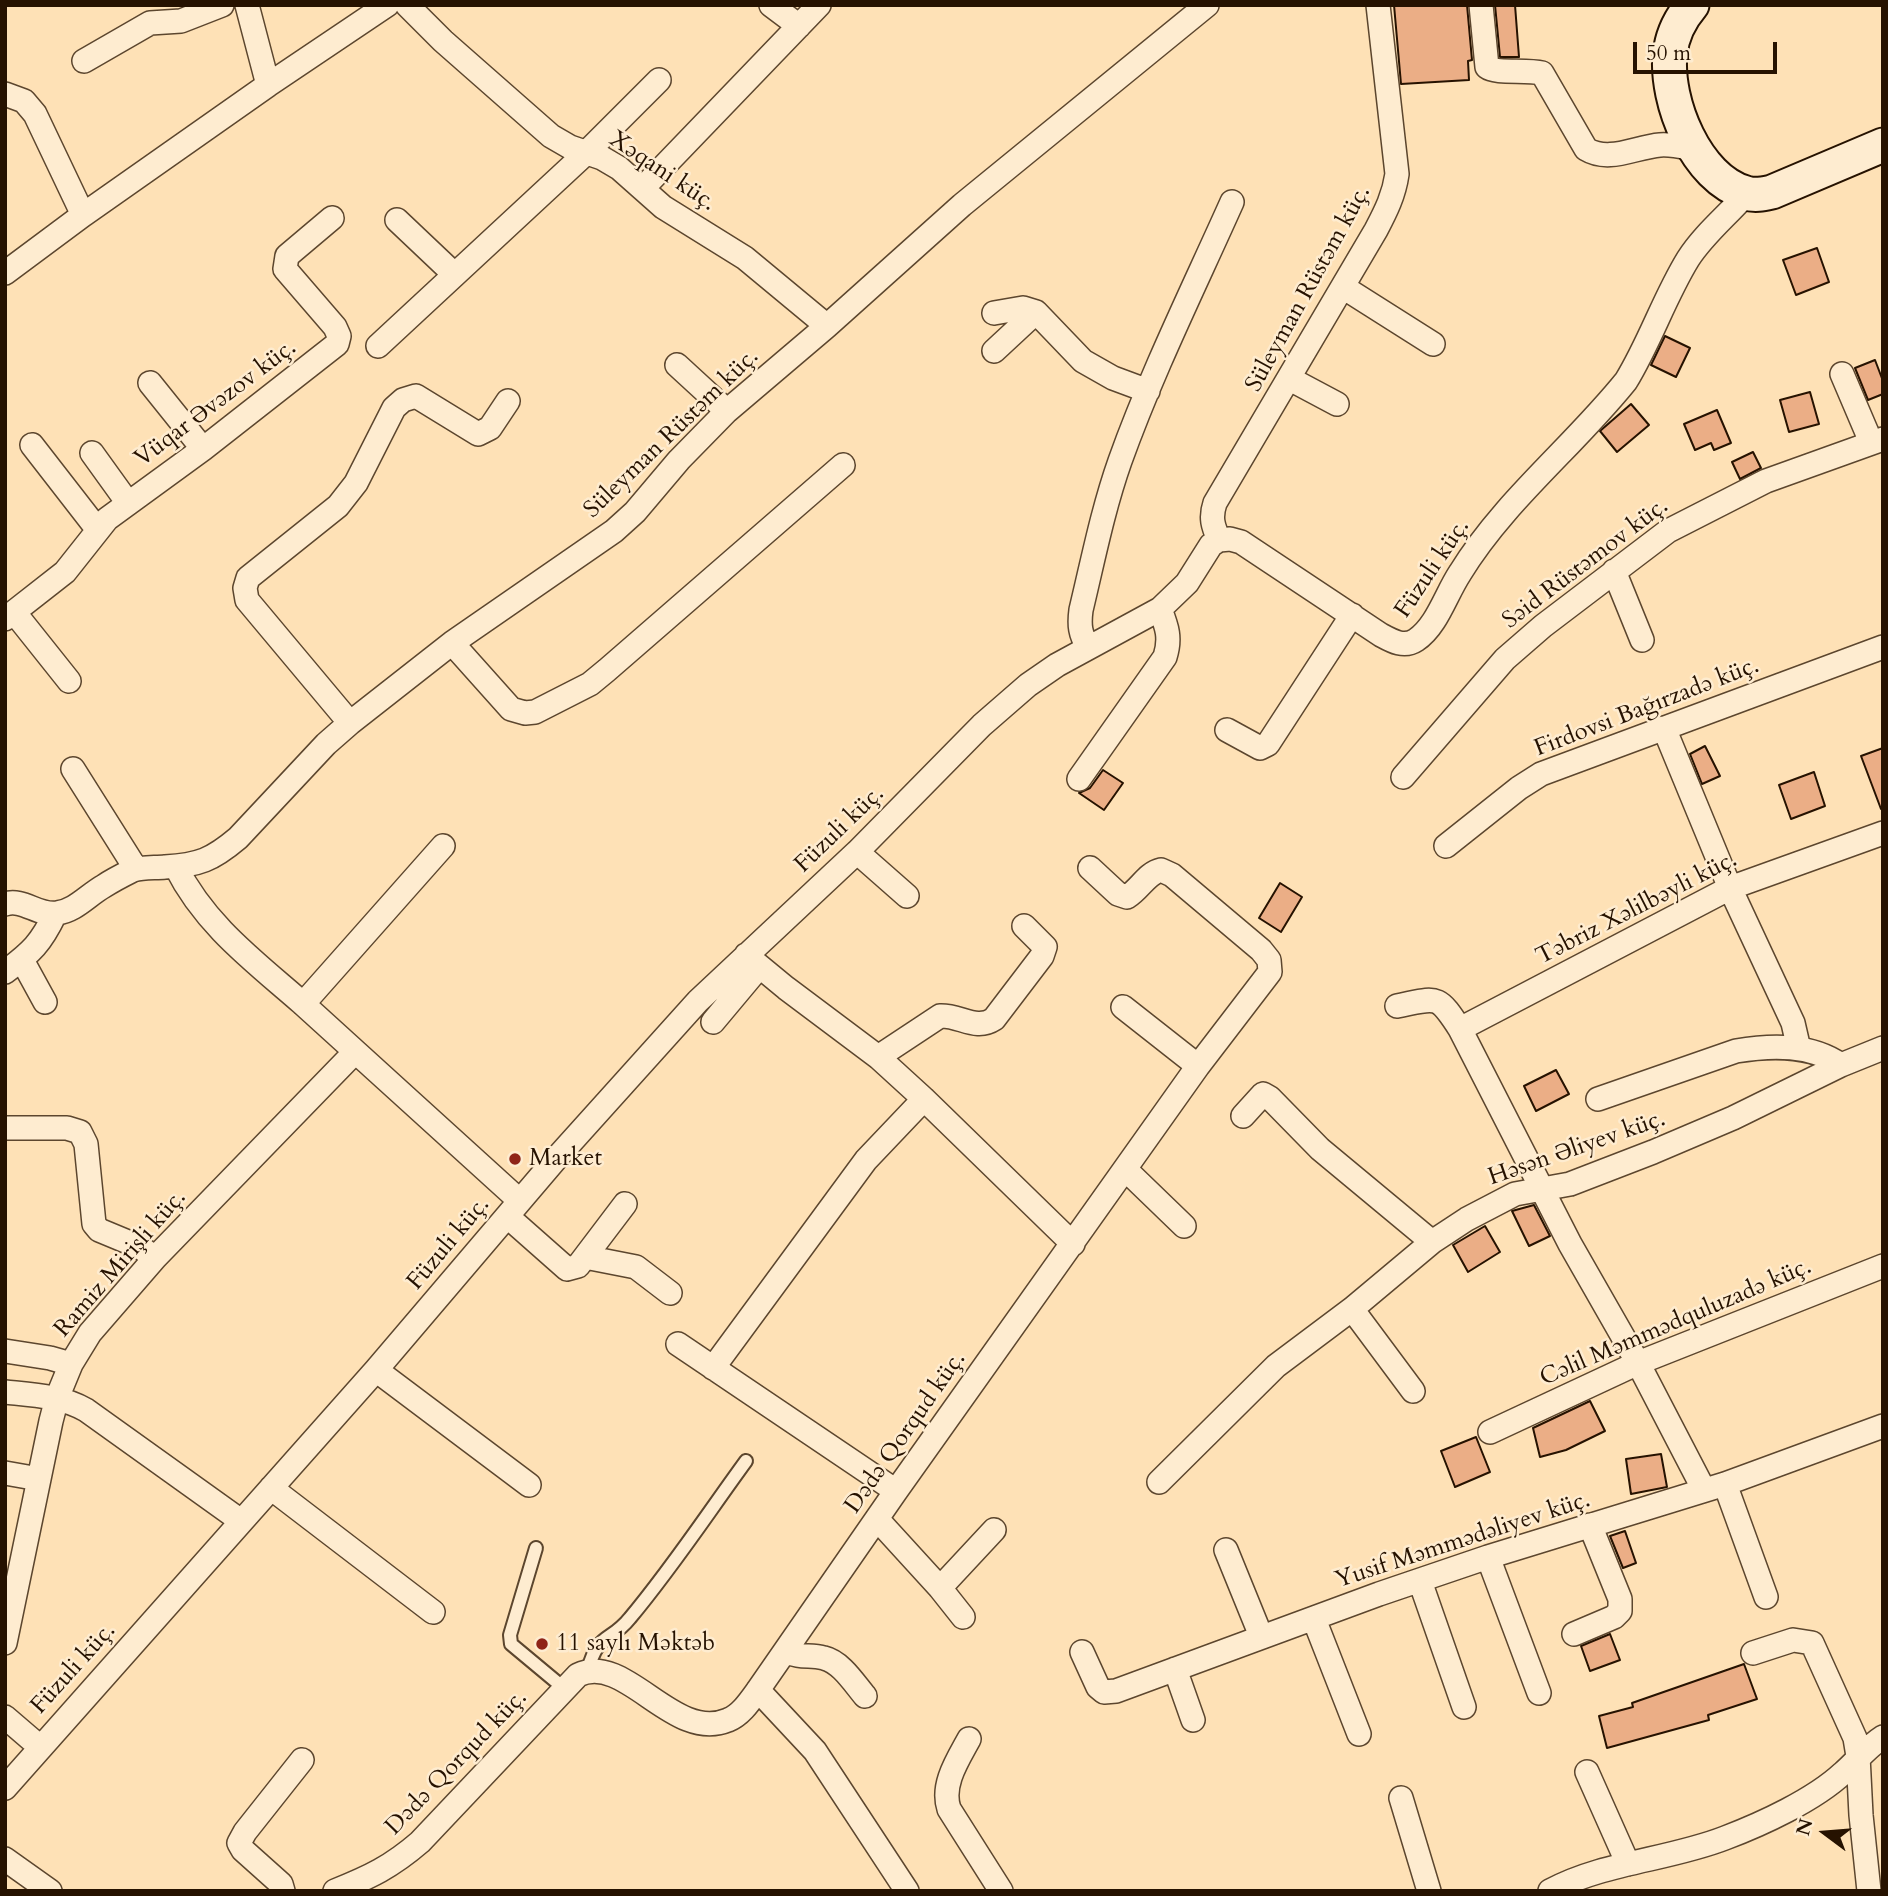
<!DOCTYPE html>
<html>
<head>
<meta charset="utf-8">
<style>
	body { margin:0 }
	#map { position:relative; width:1888px; height:1896px; overflow:hidden; background:#fee1b6; font-family:Cardo,serif }
	canvas { display:block }
	.frame { position:absolute; inset:0; border:7px solid #261200; pointer-events:none }
	.north { position:absolute; left:1790px; top:1798px; width:70px; height:70px; -webkit-text-stroke:5px #feecd0; paint-order:stroke; rotate:286deg; font-size:19px; font-weight:700; line-height:28px; text-align:center; color:#261200 }
	.north::after { content:''; display:block; margin:auto; width:24px; height:32px; background:#261200; clip-path:polygon(50% 0,100% 100%,50% 72%,0 100%) }
	.scale { position:absolute; left:1633px; top:42px; width:144px; height:32px; box-sizing:border-box; border:4px solid #261200; border-top:0; padding-left:9px; font-size:21px; line-height:24px; white-space:nowrap; color:#261200; -webkit-text-stroke:5px #feecd0; paint-order:stroke }
</style>
</head>
<body>
<div id="map">
<canvas width="1888" height="1896"></canvas>
<div class="frame"></div>
<div class="north">N</div>
<div class="scale">50 m</div>
</div>
<script>
const ctx = document.querySelector('canvas').getContext('2d');
ctx.lineJoin = 'round';
function fillPath(path, color) { ctx.fillStyle = color; ctx.fill(path, 'evenodd'); }
function strokePath(path, color, width, dash) { ctx.strokeStyle = color; ctx.lineWidth = width; ctx.lineCap = dash ? 'butt' : 'round'; ctx.setLineDash(dash || []); ctx.stroke(path); }
function drawText(font, color, halo, rows, align = 'center') {
  ctx.font = font + ' Cardo,serif'; ctx.lineWidth = 5; ctx.setLineDash([]); ctx.textBaseline = 'middle'; ctx.strokeStyle = halo; ctx.fillStyle = color; for (const [text, x, y, turn = 0] of rows) {
    ctx.save(); ctx.translate(x, y); ctx.rotate((+turn || 0) * Math.PI / 180); ctx.textAlign = isNaN(turn) ? turn : align; if (halo) ctx.strokeText(text, 0, 0); ctx.fillText(text, 0, 0); ctx.restore();
  }
}
const building = new Path2D(`
	M1394,5H1467L1472,60L1468,61L1469,80L1401,84Z
	M1495,5H1515L1519,57H1500Z
	M1817,248L1829,282L1796,295L1783,260Z
	M1665,336L1690,348L1676,377L1651,365Z
	M1875,360L1883,381V394L1868,400L1855,368Z
	M1810,392L1819,424L1789,432L1780,400Z
	M1631,404L1649,425L1617,452L1600,431Z
	M1717,410L1731,443L1714,450L1711,443L1695,450L1684,424Z
	M1753,452L1761,468L1740,479L1732,462Z
	M1705,746L1720,776L1702,784L1690,754Z
	M1883,748V809H1881L1861,756Z
	M1103,770L1123,783L1104,810L1079,793L1090,788Z
	M1814,772L1825,806L1791,819L1779,785Z
	M1280,883L1302,897L1281,932L1259,918Z
	M1556,1070L1569,1094L1536,1111L1524,1086Z
	M1534,1205L1550,1236L1529,1246L1512,1211Z
	M1485,1226L1500,1252L1468,1272L1453,1245Z
	M1590,1401L1605,1431L1566,1450L1540,1457L1533,1428Z
	M1476,1437L1490,1472L1455,1487L1441,1451Z
	M1661,1454L1667,1487L1631,1494L1626,1459Z
	M1625,1531L1636,1563L1623,1568L1610,1536Z
	M1610,1634L1620,1660L1590,1671L1581,1646Z
	M1744,1664L1757,1699L1708,1715L1709,1720L1607,1748L1599,1716L1633,1707L1632,1703Z`);
const lane = new Path2D(`
	M536,1548L510,1635L511,1644L565,1689
	M588,1670C598,1632 610,1643 630,1618C672,1568 708,1513 746,1461`);
const street = new Path2D(`
	M407,5L443,41L551,136L570,147L602,158L619,168L663,207L745,258L827,326
	M771,5L799,26
	M1481,5L1487,67C1496,74 1526,69 1542,73L1586,149C1609,163 1635,147 1660,145C1671,144 1683,147 1693,149
	M84,61L150,23L181,21L222,5
	M268,85L387,5
	M5,94L24,101L35,114L83,215
	M643,188L819,5
	M397,220L454,274
	M5,273L83,215L268,85L247,5
	M1343,287L1433,344
	M994,313L1023,308L1036,312L1083,361L1113,378L1148,391
	M378,346L586,153L659,80
	M994,351L1036,312
	M677,365L727,411
	M1842,374L1871,442
	M1290,379L1337,404
	M150,383L203,449
	M32,445L98,530
	M92,453L128,503
	M1219,540C1213,526 1210,518 1215,503L1376,230C1386,211 1394,195 1397,174L1378,5
	M1614,571L1642,640
	M14,612L69,681
	M5,619L65,572L107,519L203,449L337,344L339,336L335,327L285,269L287,256L332,218
	M452,643L511,709L525,713L535,712L590,684L607,670L843,465
	M1088,647C1080,634 1079,625 1081,610C1093,560 1103,509 1120,461C1152,372 1194,287 1232,202
	M350,723L247,600L245,588L248,578L338,506L356,483L394,408L403,400L416,396L478,434L490,428L508,401
	M1664,728L1730,888L1793,1023L1799,1049
	M1227,730L1260,748L1268,744L1352,615
	M73,769L136,869
	M1403,777L1505,659L1543,626L1668,531L1766,481L1883,439
	M1079,779L1165,657C1171,638 1167,627 1160,609
	M1446,846L1519,788L1541,774L1883,647
	M857,852L907,896
	M176,867C205,925 254,961 302,1003C375,1069 447,1135 520,1201
	M5,904C23,898 38,916 57,913C75,911 88,895 104,886C113,880 123,875 133,870C142,867 155,868 165,867C199,865 212,860 238,838L326,744L350,723L452,643L614,531L635,512L679,460L727,411L827,326L962,205L1207,5
	M746,955L786,988L878,1057L924,1099L1073,1244
	M22,960L45,1002
	M5,972C32,952 41,943 55,914
	M303,1004L443,846
	M1397,1006C1437,998 1437,993 1460,1029L1570,1244L1638,1363L1704,1490
	M1123,1007L1198,1066
	M713,1022L759,967
	M1460,1029L1730,888L1883,833
	M878,1057L940,1016C960,1015 976,1031 994,1019L1042,956L1045,947L1024,926
	M1598,1099L1736,1051C1772,1045 1811,1044 1841,1065
	M1243,1116L1263,1094L1270,1098L1320,1149L1432,1242
	M5,1128H67L80,1132L86,1144L94,1224L99,1230L140,1247L155,1258
	M1125,1169L1184,1226
	M507,1216L567,1269L578,1266L625,1204
	M585,1257L636,1267L670,1293
	M1352,1309L1413,1391
	M678,1344L896,1491
	M5,1351L50,1358L71,1364
	M713,1368L866,1160L924,1099
	M376,1370L529,1485
	M5,1392C34,1395 61,1396 86,1410L241,1521
	M1490,1432L1638,1363L1883,1266
	M5,1473L39,1479
	M1159,1482L1276,1366L1352,1309L1432,1242L1467,1219L1515,1194L1570,1184L1653,1152L1733,1118L1841,1065L1883,1048
	M1725,1484L1766,1597
	M271,1488L433,1612
	M877,1519L940,1588L963,1617
	M1226,1550L1261,1636
	M1488,1557L1539,1693
	M1420,1581L1464,1707
	M940,1588L994,1530
	M1314,1619L1359,1734
	M1574,1634L1614,1617L1620,1611V1599L1590,1525
	M5,1643L51,1421L57,1398L71,1364L90,1333L155,1258L354,1053
	M786,1651C801,1659 809,1654 824,1658C841,1662 854,1683 865,1696
	M1082,1652L1098,1687L1104,1692L1116,1691L1379,1594L1488,1557L1725,1484L1883,1426
	M1753,1653L1793,1640L1812,1643L1855,1738L1858,1756L1861,1815L1869,1891
	M1175,1669L1193,1720
	M758,1690L815,1751L907,1891
	M5,1717L40,1747
	M969,1739C957,1761 941,1785 949,1809L1001,1891
	M1587,1772L1628,1864
	M5,1788L376,1370L554,1161L698,1001L857,852L982,725L1028,685L1057,665L1160,609L1187,583L1211,545L1219,540L1230,539L1241,542L1381,635C1392,641 1404,648 1416,640C1437,626 1446,594 1460,573C1504,501 1573,447 1626,381C1650,342 1664,298 1688,259C1704,234 1727,216 1746,194
	M1401,1798L1429,1891
	M5,1859L50,1891
	M283,1891L281,1884L243,1850L239,1843L245,1832L302,1760
	M335,1891C370,1877 391,1867 420,1842L578,1675C626,1652 673,1743 728,1720C741,1715 750,1701 758,1690L896,1491L1198,1066L1270,972L1269,960L1261,950L1172,875L1161,870C1147,873 1140,889 1127,897L1118,894L1090,868
	M1550,1891C1604,1862 1669,1860 1725,1838C1762,1824 1814,1800 1843,1773C1857,1761 1867,1747 1883,1737`);
const secondary = new Path2D(`
	M1692,5C1680,19 1672,35 1670,54C1665,101 1696,179 1746,193C1755,196 1763,194 1772,192L1883,145`);
const markers = [
	[515,1159,7,"#8f2418"],
	[542,1644,7,"#8f2418"]
];
const streetNames = [
	["Xəqani küç.",662,172,34],
	["Süleyman Rüstəm küç.",1309,289,-61],
	["Vüqar Əvəzov küç.",216,404,-37],
	["Süleyman Rüstəm küç.",672,434,-44],
	["Səid Rüstəmov küç.",1586,564,-37],
	["Füzuli küç.",1433,569,-56],
	["Firdovsi Bağırzadə küç.",1647,708,-21],
	["Füzuli küç.",840,830,-44],
	["Təbriz Xəlilbəyli küç.",1637,909,-27],
	["Həsən Əliyev küç.",1577,1149,-19],
	["Füzuli küç.",449,1244,-50],
	["Ramiz Mirişli küç.",121,1264,-49],
	["Cəlil Məmmədquluzadə küç.",1676,1323,-23],
	["Dədə Qorqud küç.",906,1433,-55],
	["Yusif Məmmədəliyev küç.",1463,1541,-18],
	["Füzuli küç.",74,1669,-48],
	["Dədə Qorqud küç.",457,1763,-46]
];
const poiNames = [
	["Market",529,1159],
	["11 saylı Məktəb",556,1644]
];
fillPath(building, '#ebae86');
strokePath(building, '#261200', 2);
strokePath(lane, '#5c462e', 16);
strokePath(street, '#5c462e', 26);
strokePath(secondary, '#261200', 37);
strokePath(lane, '#feecd0', 12);
strokePath(street, '#feecd0', 23);
strokePath(secondary, '#feecd0', 33);
for (const [x, y, r, color] of markers) { const dot = new Path2D(); dot.arc(x, y, r, 0, 2 * Math.PI); ctx.fillStyle = color; ctx.fill(dot); strokePath(dot, '#feecd0', 2.5); }
drawText('24px', '#261200', '#feecd0', streetNames);
drawText('24px', '#261200', '#feecd0', poiNames, 'left');
</script>
</body>
</html>
